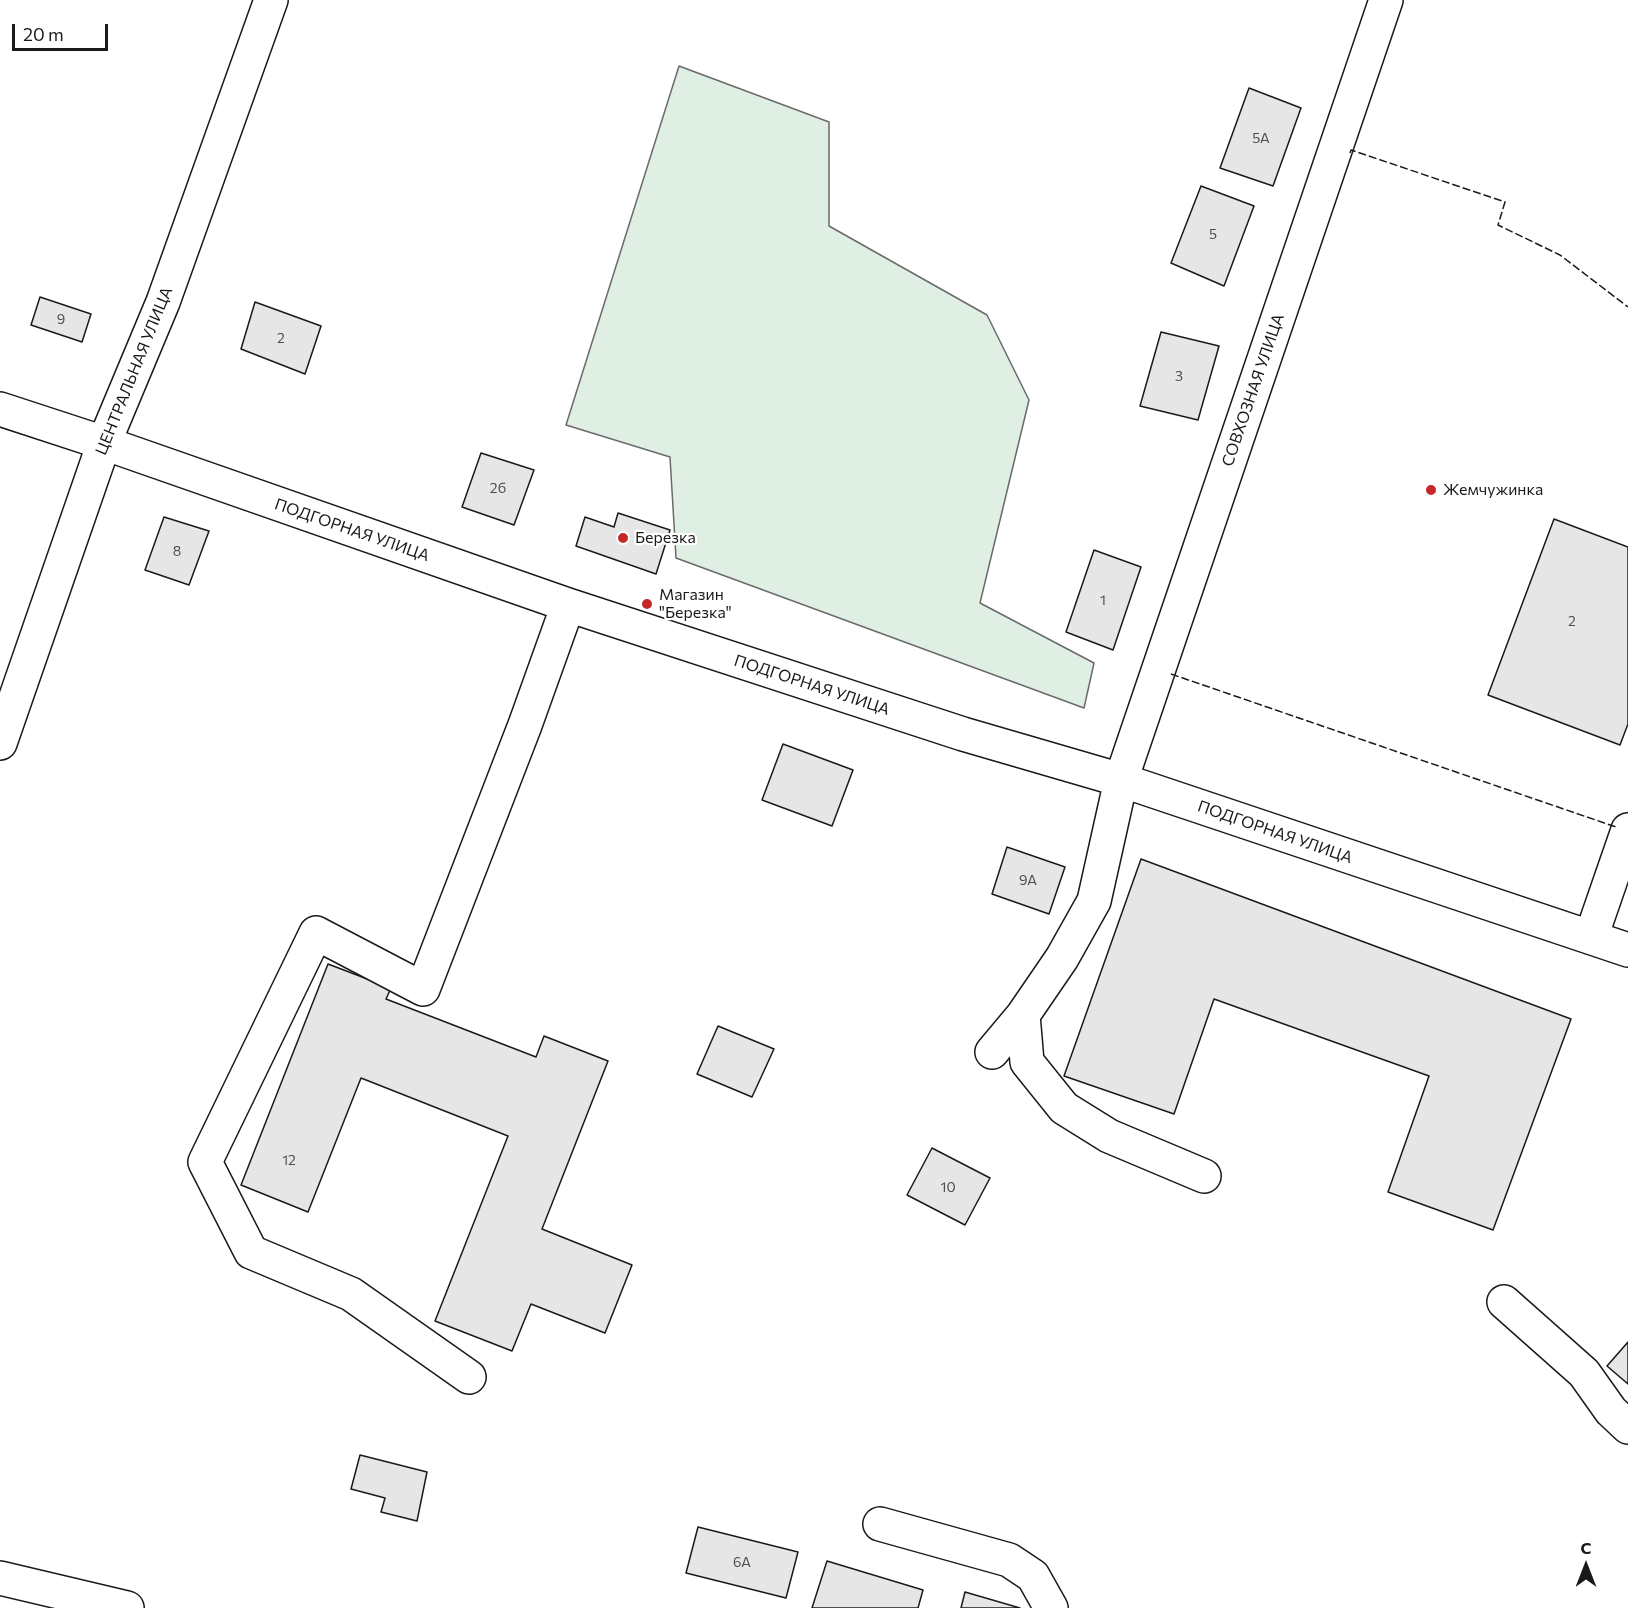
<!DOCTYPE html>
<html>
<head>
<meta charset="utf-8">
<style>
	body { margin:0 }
	#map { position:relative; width:1628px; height:1608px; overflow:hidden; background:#fff; font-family:Commissioner,sans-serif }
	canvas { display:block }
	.north { position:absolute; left:1556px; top:1536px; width:60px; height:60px; -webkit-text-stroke:4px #fff; paint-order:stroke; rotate:0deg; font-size:16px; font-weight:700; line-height:24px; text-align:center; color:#1a1a1a }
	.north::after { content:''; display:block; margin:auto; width:21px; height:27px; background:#1a1a1a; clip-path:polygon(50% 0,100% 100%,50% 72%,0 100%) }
	.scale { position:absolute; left:12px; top:24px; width:96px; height:27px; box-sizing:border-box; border:3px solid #1a1a1a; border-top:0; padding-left:8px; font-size:18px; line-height:21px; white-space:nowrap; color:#1a1a1a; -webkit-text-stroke:4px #fff; paint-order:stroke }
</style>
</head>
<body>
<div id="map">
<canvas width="1628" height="1608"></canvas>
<div class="north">С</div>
<div class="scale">20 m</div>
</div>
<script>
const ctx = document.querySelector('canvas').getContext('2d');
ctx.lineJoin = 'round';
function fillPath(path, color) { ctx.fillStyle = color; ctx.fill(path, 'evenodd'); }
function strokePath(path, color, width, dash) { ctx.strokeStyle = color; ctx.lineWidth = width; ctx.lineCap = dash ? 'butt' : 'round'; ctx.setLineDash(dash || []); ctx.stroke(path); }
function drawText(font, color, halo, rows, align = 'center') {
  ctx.font = font + ' Commissioner,sans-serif'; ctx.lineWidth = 4.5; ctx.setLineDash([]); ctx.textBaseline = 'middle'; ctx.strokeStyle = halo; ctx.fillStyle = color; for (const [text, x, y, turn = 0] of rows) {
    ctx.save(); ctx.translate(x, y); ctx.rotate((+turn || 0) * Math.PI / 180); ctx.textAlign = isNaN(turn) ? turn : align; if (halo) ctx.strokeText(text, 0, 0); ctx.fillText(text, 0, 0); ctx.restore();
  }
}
const green = new Path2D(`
	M679,66L829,122V226L987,315L1029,400L980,603L1094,663L1084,708L676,558L670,457L566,425Z`);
const building = new Path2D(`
	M1249,88L1301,108L1273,186L1220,168Z
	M1201,186L1254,206L1224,286L1171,263Z
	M40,297L91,314L82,342L31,325Z
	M255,302L321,326L305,374L241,349Z
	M1161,332L1219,346L1198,420L1140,406Z
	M481,453L534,470L514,525L462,507Z
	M618,513L670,530L656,574L576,546L585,517L614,527Z
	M164,517L209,531L189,585L145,570Z
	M1554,519L1628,547V724L1620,745L1488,695Z
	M1094,550L1141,567L1113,650L1066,632Z
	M783,744L853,770L832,826L762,800Z
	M1007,847L1065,867L1049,914L992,894Z
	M1141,859L1571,1019L1493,1230L1388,1192L1429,1076L1214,999L1174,1114L1064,1076Z
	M328,964L391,988L386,999L536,1057L544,1036L608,1061L542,1229L632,1265L605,1333L531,1304L512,1351L435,1321L508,1136L361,1078L308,1212L241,1185Z
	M718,1026L774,1049L752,1097L697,1074Z
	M932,1148L990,1178L965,1225L907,1195Z
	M1628,1342V1384L1607,1366Z
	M360,1455L427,1472L417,1521L381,1512L385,1498L351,1489Z
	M698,1527L798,1552L786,1598L686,1573Z
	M827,1561L923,1590L918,1608H812Z
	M965,1592L1020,1608H961Z`);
const minor = new Path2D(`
	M0,409L104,443L568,605L963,734L1121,780L1628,950
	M0,743L104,443L163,302L271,0
	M1591,937L1628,830
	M1023,1015L1027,1062L1064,1108L1109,1136L1204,1176
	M992,1052L1023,1015L1062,958L1094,901L1121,780L1386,0
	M1504,1302L1584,1373L1611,1411L1628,1427
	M469,1377L351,1294L251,1252L205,1162L316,933L423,989L525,725L568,605
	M880,1524L1009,1560L1033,1576L1051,1608
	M0,1578L127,1608`);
const fence = new Path2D(`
	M1350,153L1351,150L1505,202L1498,225L1560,255L1628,307
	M1171,674L1616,827`);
const markers = [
	[1431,490,6,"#c62828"],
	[623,538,6,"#c62828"],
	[647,604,6,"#c62828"]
];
const numberNames = [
	["5А",1261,138],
	["5",1213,234],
	["9",61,319],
	["2",281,338],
	["3",1179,376],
	["2б",498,488],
	["8",177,551],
	["1",1103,600],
	["2",1572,621],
	["9А",1028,880],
	["12",289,1160],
	["10",948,1187],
	["6А",742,1562]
];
const streetNames = [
	["ЦЕНТРАЛЬНАЯ УЛИЦА",134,371,-68],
	["СОВХОЗНАЯ УЛИЦА",1253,390,-71],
	["ПОДГОРНАЯ УЛИЦА",352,530,19],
	["ПОДГОРНАЯ УЛИЦА",812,685,18],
	["ПОДГОРНАЯ УЛИЦА",1275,832,19]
];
const poiNames = [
	["Жемчужинка",1443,490],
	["Березка",635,538],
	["Магазин",659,595],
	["\"Березка\"",659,613]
];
fillPath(green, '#e0efe3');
strokePath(green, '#6a6a6a', 1.5);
fillPath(building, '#e6e6e6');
strokePath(building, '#1a1a1a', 1.5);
strokePath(minor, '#1a1a1a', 36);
strokePath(minor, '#fff', 33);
strokePath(fence, '#1a1a1a', 1.5, [8, 3]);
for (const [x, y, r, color] of markers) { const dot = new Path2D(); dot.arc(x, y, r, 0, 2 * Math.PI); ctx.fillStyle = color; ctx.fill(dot); strokePath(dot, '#fff', 2); }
drawText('14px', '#4d4d4d', null, numberNames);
drawText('16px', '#1a1a1a', '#fff', streetNames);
drawText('16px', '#1a1a1a', '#fff', poiNames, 'left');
</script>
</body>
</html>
